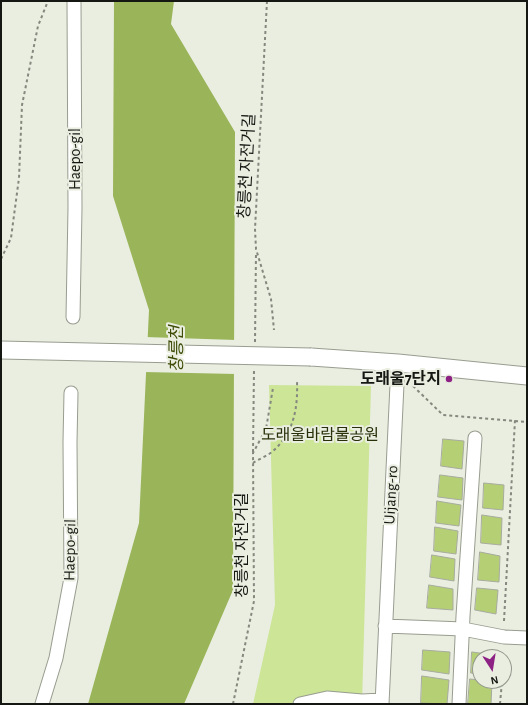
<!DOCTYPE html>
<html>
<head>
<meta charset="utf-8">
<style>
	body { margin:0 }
	#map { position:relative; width:528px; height:705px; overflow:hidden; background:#e9eee0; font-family:"Alegreya Sans",sans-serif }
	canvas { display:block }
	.frame { position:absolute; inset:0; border:2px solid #151712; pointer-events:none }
	.north { position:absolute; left:472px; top:649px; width:40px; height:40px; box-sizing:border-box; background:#e9eee0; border:1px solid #94988e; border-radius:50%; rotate:168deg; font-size:11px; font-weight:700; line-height:16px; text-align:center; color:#151712 }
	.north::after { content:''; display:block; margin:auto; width:14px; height:18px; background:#8e2184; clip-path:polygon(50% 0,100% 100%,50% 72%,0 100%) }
</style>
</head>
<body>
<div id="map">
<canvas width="528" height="705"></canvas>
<div class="frame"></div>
<div class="north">N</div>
</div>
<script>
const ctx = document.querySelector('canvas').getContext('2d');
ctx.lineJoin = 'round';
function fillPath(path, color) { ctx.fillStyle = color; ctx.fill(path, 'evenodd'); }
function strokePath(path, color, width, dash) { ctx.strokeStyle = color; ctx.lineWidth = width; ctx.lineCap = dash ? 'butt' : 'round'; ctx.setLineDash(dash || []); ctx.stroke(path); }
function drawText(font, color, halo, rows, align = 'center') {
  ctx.font = font + ' "Alegreya Sans","Noto Sans KR",sans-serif'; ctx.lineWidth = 4; ctx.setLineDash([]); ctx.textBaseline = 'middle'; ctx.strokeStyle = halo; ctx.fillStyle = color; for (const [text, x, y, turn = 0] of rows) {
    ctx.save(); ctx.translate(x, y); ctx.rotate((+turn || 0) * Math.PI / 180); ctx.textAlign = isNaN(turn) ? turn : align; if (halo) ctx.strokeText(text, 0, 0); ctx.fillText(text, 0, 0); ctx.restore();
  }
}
const green = new Path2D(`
	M269,385L371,386L362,704H253L275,605Z`);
const water = new Path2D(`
	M114,1H174L171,24L235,132L233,590L184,704H88L139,523L149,310L113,196Z`);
const pier = new Path2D(`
	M145,337L236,340V374L144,372Z`);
const building = new Path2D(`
	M443,439L464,441L462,469L441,466Z
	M440,475L463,478L462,500L438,497Z
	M484,483L504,485L503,510L483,508Z
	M437,501L461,505L459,526L436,523Z
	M482,515L502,518L501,545L481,543Z
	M435,527L458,531L456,554L434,551Z
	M480,552L500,556L499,582L478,580Z
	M432,555L455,559L454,581L430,577Z
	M429,585L453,589V610L427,608Z
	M477,588L498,590L496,614L475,610Z
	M423,650L450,652L449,674L422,670Z
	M472,652L494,655V657H480V674L471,673Z
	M422,676L449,680L447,704L421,703Z
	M470,679L480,680V681H492L491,704H468Z`);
const path = new Path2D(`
	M267,1L255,229L256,249L271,299L274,330
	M1,259L11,238L19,178L22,105L38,26L48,1
	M255,342L256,252
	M413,386L443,415L527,422
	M253,452L254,370
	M253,463C259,459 267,456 272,452C294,433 298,408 297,381
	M504,621L515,420
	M503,657V653
	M233,704L254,601L253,453L266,429L273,388
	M500,704L502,681`);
const minor = new Path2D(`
	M73,317L75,208L74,1
	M385,626L463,629L504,637L527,638
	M42,704L56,658L71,578L70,442L71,393
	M300,704L327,698L362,701L382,700
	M382,704L398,363
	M459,704L463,616L475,438`);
const major = new Path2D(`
	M311,357L398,363L527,376`);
const majorBridge = new Path2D(`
	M1,350L311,357`);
const markers = [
	[449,379,4,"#8e2184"]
];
const streetNames = [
	["Haepo-gil",75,159,-90],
	["창릉천 자전거길",247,166,-87],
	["Uijang-ro",391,495,-87],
	["창릉천 자전거길",242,545,-90],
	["Haepo-gil",70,550,-89]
];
const poiNames = [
	["도래울7단지",441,379]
];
const parkNames = [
	["도래울바람물공원",320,435]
];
const waterNames = [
	["창릉천",177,349,-90]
];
fillPath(green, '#cde597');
fillPath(water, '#9ab459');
fillPath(pier, '#e9eee0');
fillPath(building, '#b5cf74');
strokePath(building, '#a7ab9e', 1);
strokePath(minor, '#989d90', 15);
strokePath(major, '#989d90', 19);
strokePath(path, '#84887e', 2, [3, 3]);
strokePath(minor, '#fff', 13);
strokePath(major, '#fff', 17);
strokePath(majorBridge, '#989d90', 19, []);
strokePath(majorBridge, '#fff', 17);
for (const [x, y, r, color] of markers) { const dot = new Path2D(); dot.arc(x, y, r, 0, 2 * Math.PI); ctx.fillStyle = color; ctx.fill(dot); strokePath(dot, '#e9eee0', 1.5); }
drawText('16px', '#151712', '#e9eee0', streetNames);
drawText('bold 16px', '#151712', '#e9eee0', poiNames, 'right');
drawText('16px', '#273009', '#e9eee0', parkNames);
drawText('italic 17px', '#3c4b06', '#e9eee0', waterNames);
</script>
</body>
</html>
